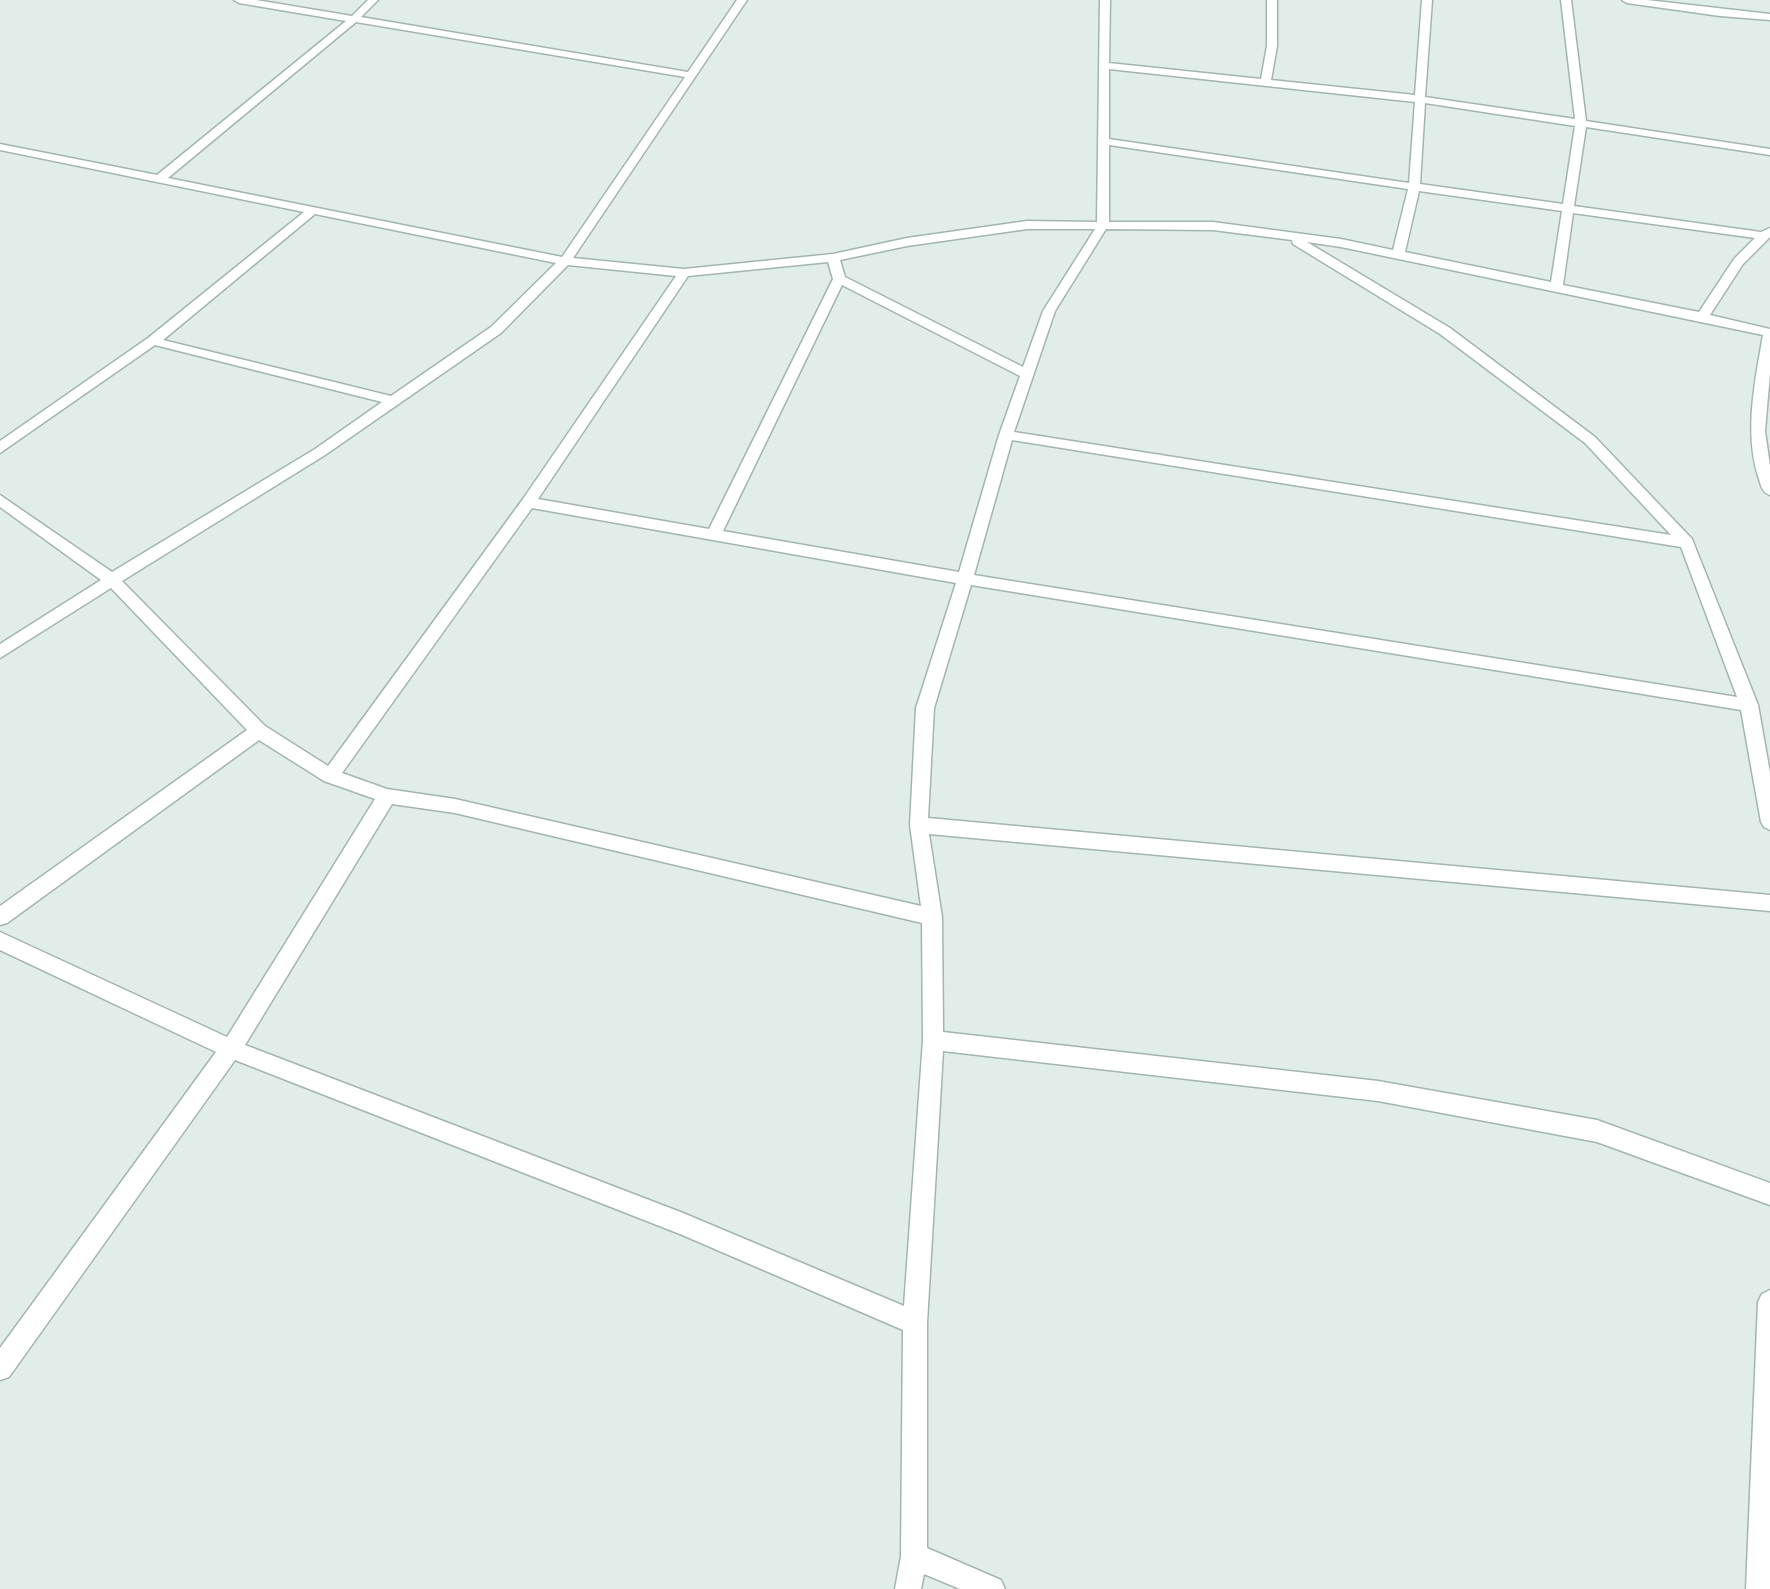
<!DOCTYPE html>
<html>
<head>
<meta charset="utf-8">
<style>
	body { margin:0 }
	canvas { display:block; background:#e1ede8 }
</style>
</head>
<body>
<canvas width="1770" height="1589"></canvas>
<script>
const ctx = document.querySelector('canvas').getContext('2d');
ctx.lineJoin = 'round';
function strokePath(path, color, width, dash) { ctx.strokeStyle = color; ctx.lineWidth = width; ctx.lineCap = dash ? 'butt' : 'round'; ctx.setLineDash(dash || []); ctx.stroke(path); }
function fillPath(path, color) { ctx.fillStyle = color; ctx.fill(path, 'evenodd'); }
const minor = new Path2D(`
	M234,0H256L352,16L368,0H378L361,17L688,72L737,0H747L573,258L684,269L833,254L907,238L1027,221L1097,222L1100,0H1110L1109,63L1261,79L1267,46V0H1277V46L1271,80L1415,95L1422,0H1432L1425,97L1575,119L1561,0H1571L1586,121L1770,149V155L1586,127L1574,206L1761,232L1770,228V237L1743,264L1710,315L1770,329V373L1765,431L1770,466V495C1761,492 1761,484 1758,476C1744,431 1755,381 1763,335L1341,247L1307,242L1450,328L1595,437L1692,539L1758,705L1770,773V830L1764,827L1761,822L1741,710L971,585L934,708L928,818L1770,895V911L929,834L942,917L943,1032L1378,1081L1597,1120L1770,1183V1205L1597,1142L1378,1101L943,1051L927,1323V1548L1001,1580L1005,1589H960L924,1574L921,1589H895L901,1556L903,1330L680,1234L235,1060L9,1377L0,1380V1348L216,1052L0,950V932L227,1037L375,799L324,781L259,740L7,923L0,925V906L247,730L111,588L0,658V644L101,580L0,507V495L112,572L315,449L382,402L155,345L0,453V441L148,338L304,212L0,150V144L157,175L346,21L239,3ZM356,22L685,77L562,257L168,178ZM1109,69L1415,102L1409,183L1109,139ZM1425,103L1575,126L1563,204L1420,184ZM1109,145L1408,189L1393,250L1341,239L1213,222H1109ZM1419,191L1562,211L1551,282L1405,252ZM1573,213L1755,238L1734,259L1699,312L1563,285ZM315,214L556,263L491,327L391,396L163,340ZM1027,229H1095L1043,311L1023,367L845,277L840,260L907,246ZM1106,229L1213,230L1292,240L1293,244L1440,334L1585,443L1671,535L1014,432L1055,311ZM828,262L833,279L709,529L538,499L688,276ZM568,265L676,276L523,499L328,766L265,726L122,581L325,455L501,333ZM842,285L1020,376L999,435L959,572L723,531ZM1012,440L1681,547L1737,697L974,575ZM532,508L956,583L916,708L910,825L921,906L455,799L387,789L342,773ZM392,804L455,813L922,923L923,1040L904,1306L683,1213L245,1045Z
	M1622,0H1647L1770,14V20L1720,16L1627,3Z
	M1770,1290V1589H1746L1758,1302L1762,1294Z`);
strokePath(minor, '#a3b5af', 3);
fillPath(minor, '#fff');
</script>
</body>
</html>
